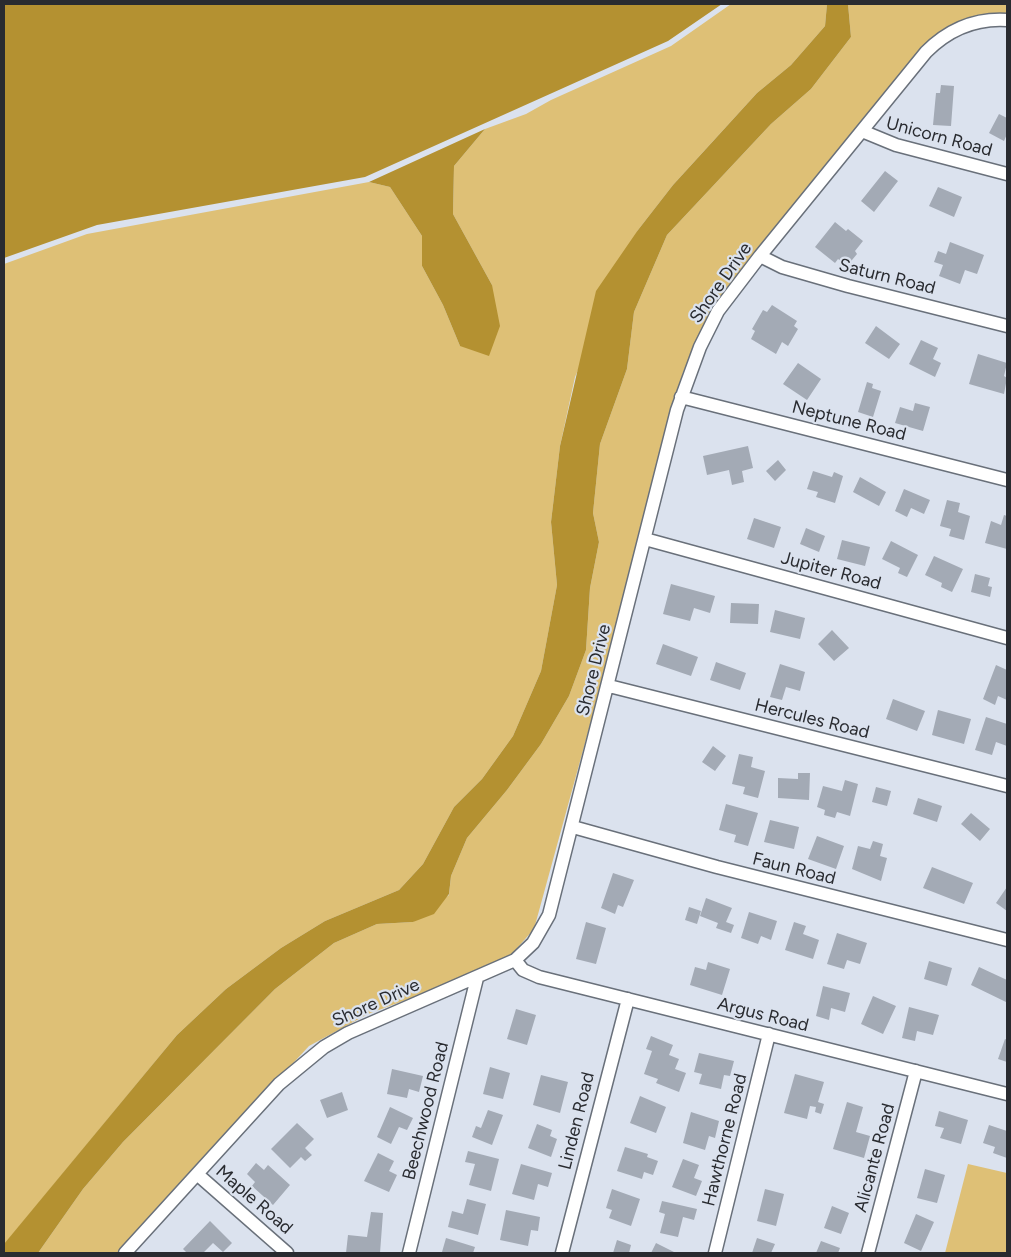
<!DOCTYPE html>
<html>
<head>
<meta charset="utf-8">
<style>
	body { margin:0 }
	#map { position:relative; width:1011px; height:1257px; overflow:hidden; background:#dbe2ee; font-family:Figtree,sans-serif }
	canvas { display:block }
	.frame { position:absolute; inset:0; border:5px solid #292b30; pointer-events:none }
</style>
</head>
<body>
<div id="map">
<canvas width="1011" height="1257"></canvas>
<div class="frame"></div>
</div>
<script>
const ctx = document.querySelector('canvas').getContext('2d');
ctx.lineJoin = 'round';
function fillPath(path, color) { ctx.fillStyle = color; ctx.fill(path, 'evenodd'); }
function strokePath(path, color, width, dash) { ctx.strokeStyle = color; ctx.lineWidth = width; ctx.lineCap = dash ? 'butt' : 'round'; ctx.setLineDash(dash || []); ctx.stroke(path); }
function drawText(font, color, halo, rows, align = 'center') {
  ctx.font = font + ' Figtree,sans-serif'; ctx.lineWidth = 4.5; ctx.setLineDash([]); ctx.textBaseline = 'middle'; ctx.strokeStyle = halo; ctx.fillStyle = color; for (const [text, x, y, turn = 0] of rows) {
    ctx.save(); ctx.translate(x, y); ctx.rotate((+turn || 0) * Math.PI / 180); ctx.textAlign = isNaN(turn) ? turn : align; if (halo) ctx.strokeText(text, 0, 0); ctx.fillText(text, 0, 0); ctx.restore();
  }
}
const green = new Path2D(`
	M731,4H827L825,26L791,65L757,93L714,140L673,185L638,230L575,377L560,446L551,522L557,585L541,671L513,736L482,779L454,807L423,864L399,890L325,921L281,948L226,989L177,1035L4,1245V264L87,234L369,182L390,187L422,236V266L443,305L460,346L492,285L453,214L454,166L485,129L526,114L551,100L671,46Z
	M848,4H1007V20L984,14L951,28L709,320L683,372L641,539L534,929L503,964L368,1014L309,1046L117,1253H38L83,1189L123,1142L275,989L334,943L377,924L413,922L449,895L451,876L467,838L507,790L541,744L569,696L586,650L590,588L599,542L593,513L600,444L627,369L634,312L667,235L771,124L811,89L851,37Z
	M968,1164L1007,1173V1253H945Z`);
const water = new Path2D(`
	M4,4H722L668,41L365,177L97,225L4,258Z
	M827,4H848L851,37L811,89L771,124L667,235L634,312L627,369L600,444L593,513L599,542L590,588L586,650L569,696L541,744L507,790L467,838L451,876L449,894L434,914L413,922L377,924L334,943L275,989L123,1142L83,1189L38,1253H4V1244L177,1035L226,989L281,948L325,921L399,890L423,864L454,807L482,779L513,736L541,671L557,585L551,522L560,446L596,291L638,230L673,185L757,93L791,65L825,26Z
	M485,129L454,166L453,214L492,285L500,326L489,356L460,346L443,305L422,266V236L390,187L369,182Z`);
const building = new Path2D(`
	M941,85L954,86L951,126L933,125L936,93H940Z
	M999,114L1007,118V134L1004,141L989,133Z
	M885,171L898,181L874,212L861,201Z
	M938,187L962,197L954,217L929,206Z
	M835,222L846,231L848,229L863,241L855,251L857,254L847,266L838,259L835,263L815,247Z
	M950,242L984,255L977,274L965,270L960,284L939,276L943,265L934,262L938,251L946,254Z
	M772,305L797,321L794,326L798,329L788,346L782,342L776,354L751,339L755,331L752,329L763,310L767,312Z
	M876,326L900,344L889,359L865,343Z
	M921,340L938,348L933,359L941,363L935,377L909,364Z
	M978,354L1007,363L1004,376L1007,378L1004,394L969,384Z
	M798,363L821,379L807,400L783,384Z
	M867,382L873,384L872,388L881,391L873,417L858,412Z
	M915,403L930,407L923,431L895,423L900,407L913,411Z
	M748,446L753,468L742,471L744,482L732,485L729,470L707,475L703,456Z
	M778,460L786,470L775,481L766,471Z
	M813,471L832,477L834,472L843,476L835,503L816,497L818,492L807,489Z
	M860,477L886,492L879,506L853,492Z
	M904,489L930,500L924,514L911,508L907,517L895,511Z
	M947,500L960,503L958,512L970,516L964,540L949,536L951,529L940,526Z
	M1004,515L1007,516V549L985,543L991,521L1001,525Z
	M754,518L781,527L774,548L747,539Z
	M806,528L825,536L819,552L800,544Z
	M842,540L870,547L865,566L837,559Z
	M891,541L918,555L907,577L898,573L900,568L882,559Z
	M934,556L963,569L952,592L941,587L942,583L925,575Z
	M975,574L990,578L988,586L992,587L990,597L971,592Z
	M671,584L715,596L710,613L694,608L690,621L663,614Z
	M731,603L759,604L758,624L730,623Z
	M775,610L805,618L800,639L770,632Z
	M832,630L849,648L834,661L818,644Z
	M663,644L698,657L691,676L656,664Z
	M716,662L746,673L740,690L710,680Z
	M780,664L805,672L800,691L786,687L782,700L770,697Z
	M996,665L1007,670V700L998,696L995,705L983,699Z
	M893,699L925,711L917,731L886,719Z
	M938,710L971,719L964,744L932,735Z
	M986,717L1007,724V746L996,742L992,755L975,750Z
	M713,746L726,756L715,771L702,762Z
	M739,754L753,757L751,767L765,771L758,798L743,794L745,787L732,784Z
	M798,773H810L809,800L778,798V778L798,779Z
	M845,780L858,784L850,816L837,812L835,818L824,815L825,810L817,807L823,786L842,791Z
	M876,787L891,791L887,806L872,802Z
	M918,798L942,806L937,822L913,814Z
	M726,804L758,813L748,846L734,842L736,835L719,830Z
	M971,813L990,829L980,841L961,824Z
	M770,820L799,827L794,849L764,842Z
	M817,836L844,846L836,869L808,859Z
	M873,841L883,844L880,856L887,858L881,881L852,869L858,846L870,849Z
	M932,867L973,883L964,904L923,888Z
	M613,873L634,880L623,907L618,905L615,914L601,908Z
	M1007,887V911L996,903Z
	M706,898L732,908L726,922L734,925L731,933L716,928L718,923L700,916Z
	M689,907L701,911L697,924L685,920Z
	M749,912L777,921L771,940L761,936L758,944L741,938Z
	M586,922L606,928L596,964L576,959Z
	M794,922L806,926L803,934L819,940L813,959L785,950Z
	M837,933L867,943L860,964L847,960L844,969L827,964Z
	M929,961L952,968L947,986L924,979Z
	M708,962L730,969L722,995L690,985L695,967L706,970Z
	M979,967L1007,980L1006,1002L971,985Z
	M823,986L850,993L845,1012L831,1008L829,1020L816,1016Z
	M873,996L896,1006L883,1034L861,1024Z
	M909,1007L939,1015L933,1035L917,1031L915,1041L902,1038Z
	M516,1009L536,1015L527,1045L507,1039Z
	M651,1036L673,1045L669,1055L679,1059L675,1069L686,1073L679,1092L656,1083L658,1079L644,1074L652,1051L646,1049Z
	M1005,1039L1007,1040V1062L998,1059Z
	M699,1053L734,1061L730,1076L724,1075L721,1089L699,1084L702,1074L694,1072Z
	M490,1067L510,1073L503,1099L483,1094Z
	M392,1069L423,1076L419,1092L409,1089L407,1098L387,1094Z
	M795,1074L824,1082L818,1102L824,1104L821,1114L815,1112L816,1107L810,1106L807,1119L784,1113Z
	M541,1075L568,1082L560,1113L533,1105Z
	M342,1092L348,1110L327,1118L320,1100Z
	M640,1096L666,1107L656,1133L630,1123Z
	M847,1102L863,1107L856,1132L870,1136L864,1158L833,1149Z
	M390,1107L413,1118L407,1130L399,1127L391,1144L377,1137Z
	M488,1110L503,1115L492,1145L472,1137L476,1126L481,1128Z
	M939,1111L968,1120L961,1144L940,1138L944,1128L935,1126Z
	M691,1112L719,1121L715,1138L709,1136L705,1150L683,1143Z
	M297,1123L314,1139L305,1148L312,1155L305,1161L301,1157L290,1168L271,1149Z
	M537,1124L552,1130L550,1136L557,1139L551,1157L528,1148Z
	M989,1125L1007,1131V1158L993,1153L995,1147L983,1143Z
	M625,1147L648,1154L647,1157L658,1161L653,1175L644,1172L642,1179L617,1171Z
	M468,1151L499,1159L491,1191L469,1185L475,1164L465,1162Z
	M378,1153L394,1161L389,1171L397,1175L389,1192L364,1181Z
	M683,1159L699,1165L694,1178L702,1181L696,1196L672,1187Z
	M256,1163L264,1170L268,1165L290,1185L273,1205L252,1186L255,1182L247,1174Z
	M521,1164L552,1173L548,1187L538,1184L534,1200L512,1194Z
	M925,1169L945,1175L937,1203L917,1198Z
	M612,1189L640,1199L631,1226L609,1218L612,1210L606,1208Z
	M765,1189L784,1194L776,1226L757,1221Z
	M467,1199L486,1204L478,1235L448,1227L452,1211L463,1214Z
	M662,1201L697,1209L694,1220L683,1217L678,1237L660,1233L665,1214L659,1212Z
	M832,1206L849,1213L841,1234L824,1228Z
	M506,1210L540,1217L538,1231L531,1230L528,1246L500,1240Z
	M371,1212L383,1213L380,1253H346L348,1235L367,1237Z
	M916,1214L934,1222L921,1251L904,1243Z
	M210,1221L232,1243L223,1252L213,1243L203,1253H187L183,1249Z
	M446,1238L475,1247L473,1253L442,1252Z
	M757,1238L775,1244L771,1253H752Z
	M617,1240L631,1245L629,1253H613Z
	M821,1241L840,1248L838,1253H816Z
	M656,1243L676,1253H651Z`);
const minor = new Path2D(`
	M862,131L896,145L1007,174
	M760,256L782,267L848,286L1007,326
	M681,397L1007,480
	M645,539L1007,638
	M609,686L1007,786
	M573,827L717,867L1007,940
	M515,960L523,970L539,977L1007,1094
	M197,1174L287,1253
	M125,1253L279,1084L324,1047L348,1033L515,960L533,943L549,915L677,410L700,347L718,311L760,256L926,52C949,29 975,18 1007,20
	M409,1253L477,978
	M562,1253L628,999
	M715,1253L769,1034
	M868,1253L916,1071`);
const streetNames = [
	["Unicorn Road",939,137,15],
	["Saturn Road",887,277,14],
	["Shore Drive",721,283,-55],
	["Neptune Road",849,421,14],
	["Jupiter Road",831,571,15],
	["Shore Drive",594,670,-76],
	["Hercules Road",812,719,14],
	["Faun Road",794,869,14],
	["Shore Drive",376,1003,-24],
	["Argus Road",763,1015,14],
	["Beechwood Road",426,1111,-76],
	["Linden Road",577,1121,-76],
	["Hawthorne Road",725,1140,-76],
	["Alicante Road",875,1158,-75],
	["Maple Road",254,1200,41]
];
fillPath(green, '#dec076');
fillPath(water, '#b49131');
fillPath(building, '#a3aab5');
strokePath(minor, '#69707a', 15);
strokePath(minor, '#fff', 12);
drawText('18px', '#292b30', '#dbe2ee', streetNames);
</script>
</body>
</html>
